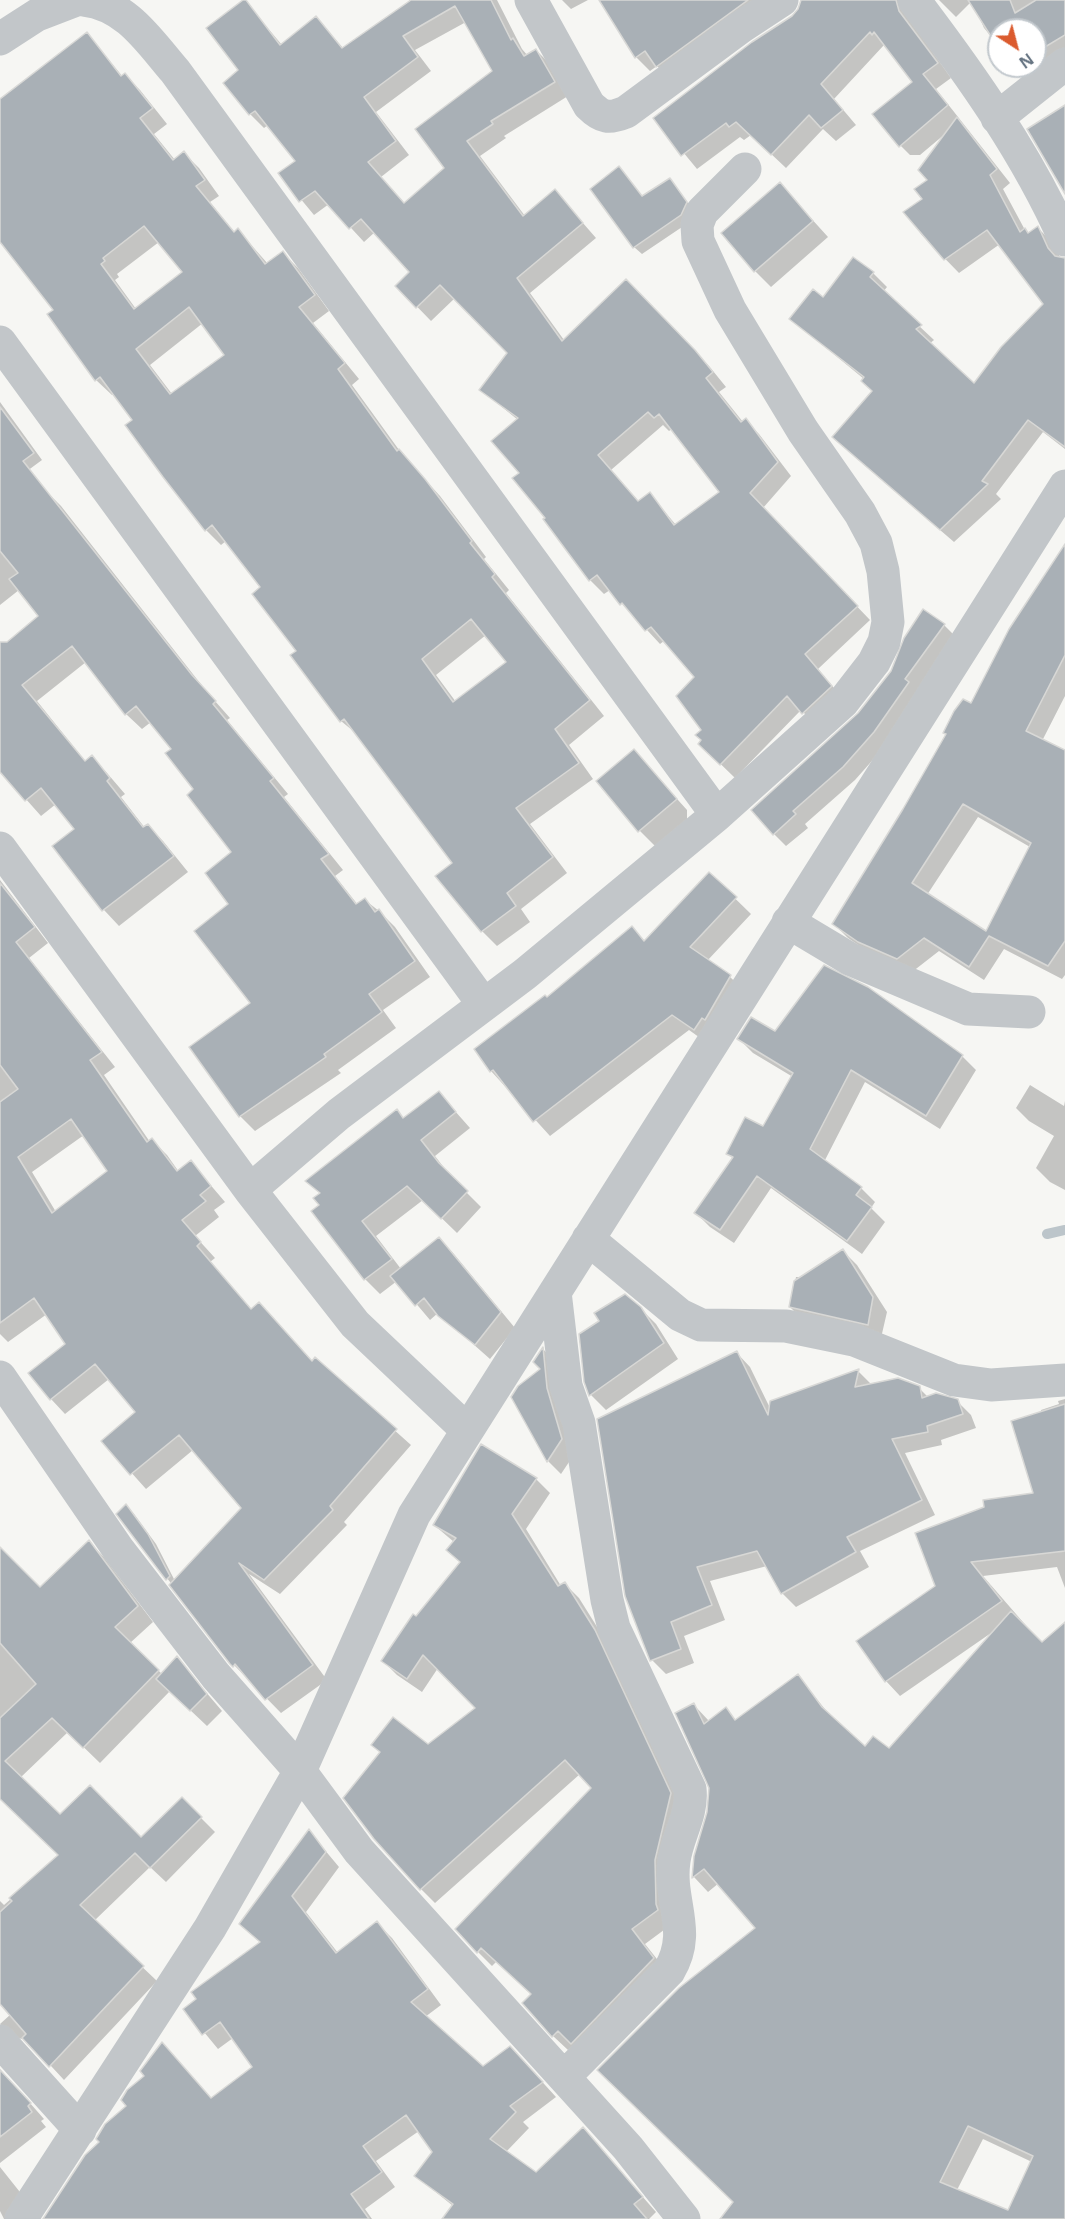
<!DOCTYPE html>
<html>
<head>
<meta charset="utf-8">
<style>
	body { margin:0 }
	#map { position:relative; width:1065px; height:2219px; overflow:hidden; background:#f6f6f3; font-family:"Noto Sans",sans-serif }
	canvas { display:block }
	.north { position:absolute; left:987px; top:18px; width:60px; height:60px; box-sizing:border-box; background:#fff; border:2px solid #c2c8cd; border-radius:50%; rotate:144deg; font-size:16px; font-weight:700; line-height:24px; text-align:center; color:#677583 }
	.north::after { content:''; display:block; margin:auto; width:21px; height:27px; background:#db5b2e; clip-path:polygon(50% 0,100% 100%,50% 72%,0 100%) }
</style>
</head>
<body>
<div id="map">
<canvas width="1065" height="2219"></canvas>
<div class="north">N</div>
</div>
<script>
const ctx = document.querySelector('canvas').getContext('2d');
ctx.lineJoin = 'round';
function fillPath(path, color) { ctx.fillStyle = color; ctx.fill(path, 'evenodd'); }
function strokePath(path, color, width, dash) { ctx.strokeStyle = color; ctx.lineWidth = width; ctx.lineCap = dash ? 'butt' : 'round'; ctx.setLineDash(dash || []); ctx.stroke(path); }
const shadow = new Path2D(`
	M409,0H497L522,49L528,56L536,50L550,64L568,96L504,136L506,138L480,156L525,216L555,191L596,238L530,293L564,340L626,281L709,366L726,387L719,392L743,422L745,420L759,434L791,476L763,508L870,620L818,669L845,701L817,726L801,710L735,778L700,744L703,740V730L696,677L664,641L660,644L610,590L604,594L590,580L545,520L547,518L521,473L518,420L481,390L509,352L455,298L431,321L397,286L411,272L375,232L364,242L329,204L314,215L280,174L297,161L268,125L264,128L250,114L240,71L245,1L282,45L316,18L344,49L411,2ZM466,22L494,72L446,168L405,204L381,177L409,155L376,112L431,71L415,50ZM663,425L669,431L672,429L721,493L676,525L650,494L639,502L611,470Z
	M562,0H588L571,9Z
	M600,0H783L671,80L657,66L650,71L636,57Z
	M802,0H916L909,18L951,78L936,89L1010,183L1003,189L1025,230L1029,235L1038,228L1052,242L1061,259L1065,260V449L1043,432L996,494L1001,499L954,542L848,451L874,392L864,379L791,319L873,273L887,287L883,292L934,340L929,344L975,385L1045,304L1000,244L959,273L921,234L906,213L924,199L945,134L920,155H910L896,141L914,82L884,45L834,99L856,125L836,141L823,129L786,168L751,135L744,140L740,137L697,169L655,118L794,16L800,9Z
	M939,0H1065V57L1026,81L1012,66H1035V30H999V46L984,28L972,1L956,17Z
	M87,34L123,77L125,75L140,90L167,124L154,134L175,160L184,153L199,168L219,196L210,202L235,233L238,230L268,264L283,253L298,268L329,311L313,323L359,379L352,385L402,454L440,496L486,557L484,559L509,590L506,593L604,716L569,745L593,779L530,824L567,873L521,909L530,922L497,946L482,931L454,863L358,735L341,721L262,587L226,541L221,545L206,530L134,420L114,393L112,395L96,380L55,310L0,237V101ZM159,242L184,272L136,309L115,280L119,277L117,274ZM203,323L226,355L172,394L150,365ZM486,635L508,662L456,702L436,675Z
	M626,176L643,198L670,180L694,211L688,223L642,254L634,247Z
	M780,184L828,237L771,287L755,271Z
	M0,402L42,460L0,491Z
	M45,490L61,506L207,692L230,718L227,720L288,794L284,797L343,870L335,876L358,905L365,900L379,911L395,927L430,977L383,1010L396,1028L338,1070L341,1073L255,1131L240,1116L252,1003L230,904L233,853L173,750L151,722L142,729L126,714L86,662L37,701L86,762L92,757L107,773L125,794L121,797L145,828L148,826L163,841L188,872L119,926L104,910L54,847L76,829L56,804L41,816L0,770V650L40,616L19,590L0,605V527Z
	M1065,547V696L1042,741L1065,752V975L1062,979L1004,949L984,980L939,951L912,972L874,956L848,938L834,924L971,705ZM978,817L1030,847L987,933L927,895Z
	M944,625L957,638L886,745L855,780L805,824L808,828L786,846L774,834L859,715Z
	M634,751L687,810V820L655,846L639,830Z
	M710,874L751,914L707,961L730,977L746,992L710,1045L689,1030L550,1136L491,1071L547,999L632,928L646,942Z
	M0,880L48,943L29,958L115,1067L104,1075L150,1142L152,1140L167,1155L179,1172L191,1162L225,1202L214,1210L219,1217L195,1236L215,1258L210,1262L252,1310L312,1362L315,1359L411,1445L344,1522L347,1525L280,1594L249,1574L327,1680L281,1713L232,1663L118,1514L126,1506L134,1514L156,1544L175,1581L243,1508L193,1450L146,1489L103,1441L137,1412L109,1379L65,1414L51,1399L67,1344L47,1314L8,1342L0,1334ZM84,1135L110,1172L56,1212L32,1172Z
	M776,1033L962,1056L976,1070L940,1129L865,1082L824,1162L861,1188L875,1202L871,1208L885,1222L862,1254L771,1188L734,1243L710,1227L696,1213L733,1159L728,1153L764,1128L793,1077L753,1053L739,1039Z
	M1030,1085L1064,1106L1065,1101V1190L1050,1182L1036,1168L1054,1136L1029,1121L1016,1108Z
	M439,1093L470,1128L435,1156L452,1178L481,1207L457,1233L423,1200L376,1236L401,1269L439,1239L453,1253L515,1328L490,1359L438,1313L430,1320L397,1281L380,1294L365,1279L313,1211L321,1206V1194L307,1181L396,1111L404,1119Z
	M843,1251L857,1265L887,1312L881,1338L804,1321L790,1307L796,1277H802Z
	M640,1308L656,1324L678,1359L606,1410L591,1395L586,1381Z
	M543,1349L555,1362L575,1453L561,1474L548,1461L513,1397L542,1370Z
	M736,1352L750,1367L770,1408L858,1371L872,1385L919,1388L928,1397L957,1401L971,1415L976,1428L941,1440L942,1445L905,1453L935,1515L860,1551L869,1567L796,1607L782,1593L767,1566L710,1581L725,1620L684,1636L694,1663L666,1674L652,1660Z
	M1065,1399V1588L1057,1567L983,1576L1042,1644L1065,1624V2219H722L735,2202L758,1928L719,1883L708,1892L694,1877L695,1856L709,1812L710,1788L694,1705L709,1721L725,1709L737,1721L798,1676L833,1719L865,1749L889,1750L994,1631L900,1696L886,1681L936,1587L1035,1495L1041,1410L1059,1404L1058,1401ZM983,2139L1032,2162L1008,2212L957,2190Z
	M536,1479L550,1493L526,1529L561,1586L564,1583L579,1598L609,1646L685,1813L672,1924L645,1944L668,1973L568,2050L553,2036L532,1995L496,1962L492,1966L478,1952L593,1788L580,1774L435,1903L421,1889L428,1746L478,1708L438,1668L422,1692L397,1675L383,1661L461,1563L454,1542L434,1525Z
	M89,1542L104,1557L153,1622L130,1643L162,1674L177,1658L222,1711L207,1726L170,1691L100,1763L68,1732L20,1778L60,1816L142,1839L182,1799L215,1832L166,1882L150,1867L94,1921L157,1981L64,2080L27,2040L13,2037L0,2024L11,2014L0,2002V1901L4,1905L60,1856L0,1797V1549L40,1589Z
	M309,1831L339,1867L306,1912L338,1953L377,1923L392,1938L441,2005L425,2017L483,2068L525,2063L556,2097L523,2122L529,2128L506,2152L536,2174L583,2129L656,2212L649,2219H444L453,2206L416,2176L434,2152L419,2131L376,2161L395,2187L365,2209L372,2219H45L255,2067L233,2038L218,2049L185,2009L261,1943L240,1924Z
	M0,2069L44,2119L41,2121L46,2127L0,2163Z
	M0,2167L31,2206L24,2219H4L0,2211Z`);
const stream = new Path2D(`
	M1047,1234L1065,1230`);
const building = new Path2D(`
	M243,0H246L280,45L316,16L342,48L411,0H491L511,40L513,38L524,56L536,49L555,82L491,121L493,124L467,141L523,216L555,189L583,223L517,278L562,341L626,279L695,350L713,372L706,378L741,422L746,418L778,462L750,493L858,606L805,654L832,686L802,714L787,696L720,765L698,744L701,740L695,735L701,730L676,696L694,677L651,627L645,631L622,603L620,605L597,575L589,581L543,519L545,518L512,478L519,473L491,441L518,418L479,390L507,353L440,285L416,308L395,286L409,272L361,219L349,229L315,191L299,202L278,173L295,161L255,111L249,115L223,83L238,70L206,28ZM455,6L492,71L415,129L444,168L404,203L368,162L396,141L364,97L418,57L403,36ZM648,412L654,418L659,414L719,492L674,525L650,492L638,501L598,455Z
	M599,0H748L656,67L645,51L635,58Z
	M801,0H896L899,11L938,63L923,74L948,105L899,147L872,114L912,82L874,32L872,35L870,32L821,84L843,110L821,128L809,115L771,155L736,122L729,127L726,123L681,156L653,118L752,42L792,16L798,9Z
	M968,0H1010L1015,13L1036,0H1065V35L1035,53V30H999V49Z
	M87,32L121,76L125,73L153,108L140,118L173,160L184,151L205,180L196,186L234,232L238,228L265,264L283,251L315,295L299,307L345,363L338,369L397,451L399,449L425,479L472,541L470,543L495,574L492,577L590,700L555,729L579,763L516,808L553,857L507,893L516,906L481,932L435,876L452,863L344,719L340,722L290,655L296,651L252,594L260,587L212,525L205,531L163,477L125,425L132,420L100,377L95,381L47,314L53,310L0,242V99ZM144,226L182,272L134,309L101,264L105,261L103,258ZM189,307L224,355L170,394L136,349ZM471,619L506,662L453,702L422,659Z
	M1065,105V194L1027,129Z
	M957,117L997,169L990,175L1020,232L1025,228L1028,233L1038,226L1048,248L1055,256L1065,258V447L1028,420L982,481L988,484L940,530L832,437L872,391L861,381L864,377L789,319L813,289L823,297L853,257L874,272L870,277L922,325L916,329L974,383L1001,347L1043,304L987,230L944,260L903,212L922,199L914,189L927,180L918,170Z
	M619,166L642,196L670,178L687,202L681,215L633,248L590,189Z
	M780,182L813,221L754,272L721,233Z
	M0,407L34,453L23,461L192,675L216,701L213,704L274,778L270,781L329,854L321,859L356,904L365,898L375,912L379,909L415,961L369,994L382,1012L324,1054L326,1057L239,1117L189,1047L250,1003L194,931L228,904L205,873L231,852L187,795L193,789L165,753L171,749L136,706L125,715L72,646L22,685L85,761L92,755L110,778L107,781L143,827L148,824L174,856L102,911L52,846L74,829L41,788L25,801L0,772V642H7L38,616L9,579L18,573L0,551Z
	M1065,544V655L1026,731L1065,750V941L1048,966L989,936L969,967L924,938L897,959L858,942L832,924L903,809L946,734L943,733L954,711L963,699L971,703L1009,629ZM963,804L1031,843L986,931L912,883Z
	M923,609L945,624L905,679L909,682L874,732L843,767L793,811L796,814L773,835L751,810L858,713L891,671L904,638Z
	M634,749L677,799L638,832L596,781Z
	M709,872L737,897L690,947L731,975L705,1020L702,1018L694,1030L672,1015L533,1122L493,1070L490,1072L474,1049L545,995L547,997L632,926L644,941Z
	M0,883L35,927L16,942L102,1052L90,1060L147,1142L152,1138L177,1171L191,1160L211,1186L200,1195L206,1201L182,1220L201,1242L197,1246L251,1309L259,1302L312,1361L315,1357L397,1429L330,1506L333,1510L264,1580L239,1563L313,1665L265,1700L235,1664L233,1667L230,1664L169,1585L241,1508L179,1435L130,1475L101,1441L135,1412L95,1364L50,1400L28,1373L65,1344L34,1298L0,1323V1102L18,1089L0,1065ZM71,1119L107,1171L52,1213L18,1157Z
	M824,965L868,987L963,1055L926,1116L851,1070L810,1149L862,1187L856,1195L872,1207L847,1241L757,1176L720,1230L694,1213L733,1157L726,1154L745,1117L763,1126L793,1073L737,1039L751,1017L775,1031Z
	M439,1091L456,1112L421,1140L439,1163L468,1191L441,1219L407,1186L362,1221L392,1259L364,1280L311,1211L319,1205L313,1198L320,1193L305,1181L397,1109L403,1118Z
	M439,1237L501,1312L475,1345L438,1316L424,1298L415,1306L390,1276Z
	M843,1249L873,1297L868,1325L789,1307L794,1281Z
	M625,1294L641,1307L664,1343L589,1396L584,1382L579,1334L599,1321L594,1313Z
	M543,1347L547,1388L562,1439L547,1462L511,1397L518,1386L540,1369L533,1362Z
	M737,1351L768,1415L770,1401L859,1369L855,1387L898,1378L920,1386L922,1398L936,1393L958,1399L963,1414L927,1426L928,1432L892,1439L922,1500L847,1537L856,1552L781,1594L757,1551L697,1567L712,1605L671,1622L681,1649L650,1661L625,1596L597,1419Z
	M1065,1404V1551L971,1562L1002,1601L885,1682L856,1641L935,1586L915,1533L984,1507L983,1500L1033,1493L1011,1421Z
	M481,1444L537,1478L512,1514L558,1586L565,1582L595,1630L671,1793L655,1860L656,1904L658,1910L632,1929L654,1958L571,2044L558,2031L552,2037L522,2003L531,1994L481,1948L477,1953L455,1929L591,1788L565,1760L420,1890L374,1839L343,1798L380,1752L371,1745L393,1717L428,1744L475,1708L423,1655L407,1679L381,1661L413,1614L416,1616L460,1562L446,1550L456,1538L433,1525Z
	M126,1504L148,1534L170,1576L166,1580L116,1514Z
	M89,1540L138,1606L115,1627L159,1670L83,1748L52,1718L5,1761L60,1814L90,1785L141,1837L182,1797L202,1817L150,1868L135,1853L80,1905L144,1966L49,2067L22,2038L26,2034L0,2004V1912L12,1901L9,1898L58,1855L0,1799V1718L36,1684L0,1643V1547L40,1587Z
	M1011,1611L1042,1642L1065,1622V2219H720L733,2202L597,2070L679,1988L755,1928L704,1869L692,1878L694,1856L707,1812L709,1788L675,1713L694,1703L704,1724L726,1707L735,1720L798,1674L822,1707L865,1746L873,1736L889,1748ZM968,2126L1033,2156L1008,2210L940,2182Z
	M177,1656L207,1694L190,1711L156,1679Z
	M309,1829L326,1852L292,1896L336,1953L377,1921L428,1989L411,2002L483,2066L510,2046L543,2082L510,2106L516,2112L490,2139L536,2172L583,2127L643,2197L634,2204L647,2219H442L453,2204L414,2176L432,2152L406,2115L363,2146L382,2172L351,2194L369,2219H43L85,2155L99,2142L96,2139L105,2124L126,2106L121,2100L127,2090L144,2076L140,2071L162,2042L211,2098L252,2067L220,2022L202,2035L183,2009L196,1999L191,1992L260,1942L239,1924Z
	M0,2070L31,2103L28,2106L32,2112L0,2137Z`);
const minor = new Path2D(`
	M84,0C127,5 149,41 175,71L717,815
	M531,0L589,105C602,118 609,119 626,112L741,27L782,0
	M914,0C971,75 1027,154 1065,240
	M0,39L37,15L76,0
	M997,118L1065,64
	M0,342L484,1005
	M0,848L250,1190L355,1324L467,1430
	M788,922L850,959L968,1009L1029,1012
	M250,1190L339,1114L525,974L717,815L843,702L874,662L884,642L888,622L883,571L876,543L860,513L803,431L730,310L698,241L697,225L702,212L745,169
	M588,1239L680,1315L701,1325L786,1326L854,1340L954,1380L991,1385L1065,1380
	M555,1292L566,1386L579,1423L607,1600L614,1628L690,1789C693,1815 677,1836 674,1861C668,1902 693,1931 669,1971L564,2077
	M0,1377L118,1549L216,1676L300,1771L359,1851L628,2148L684,2219
	M0,2041L80,2130
	M21,2219L210,1928L300,1771L414,1515L1065,486`);
fillPath(shadow, '#0003');
strokePath(stream, '#bcc5ca', 10);
fillPath(building, '#a9b0b6');
strokePath(building, '#d8d8d6', 1.5);
strokePath(minor, '#c2c6c9', 33);
</script>
</body>
</html>
